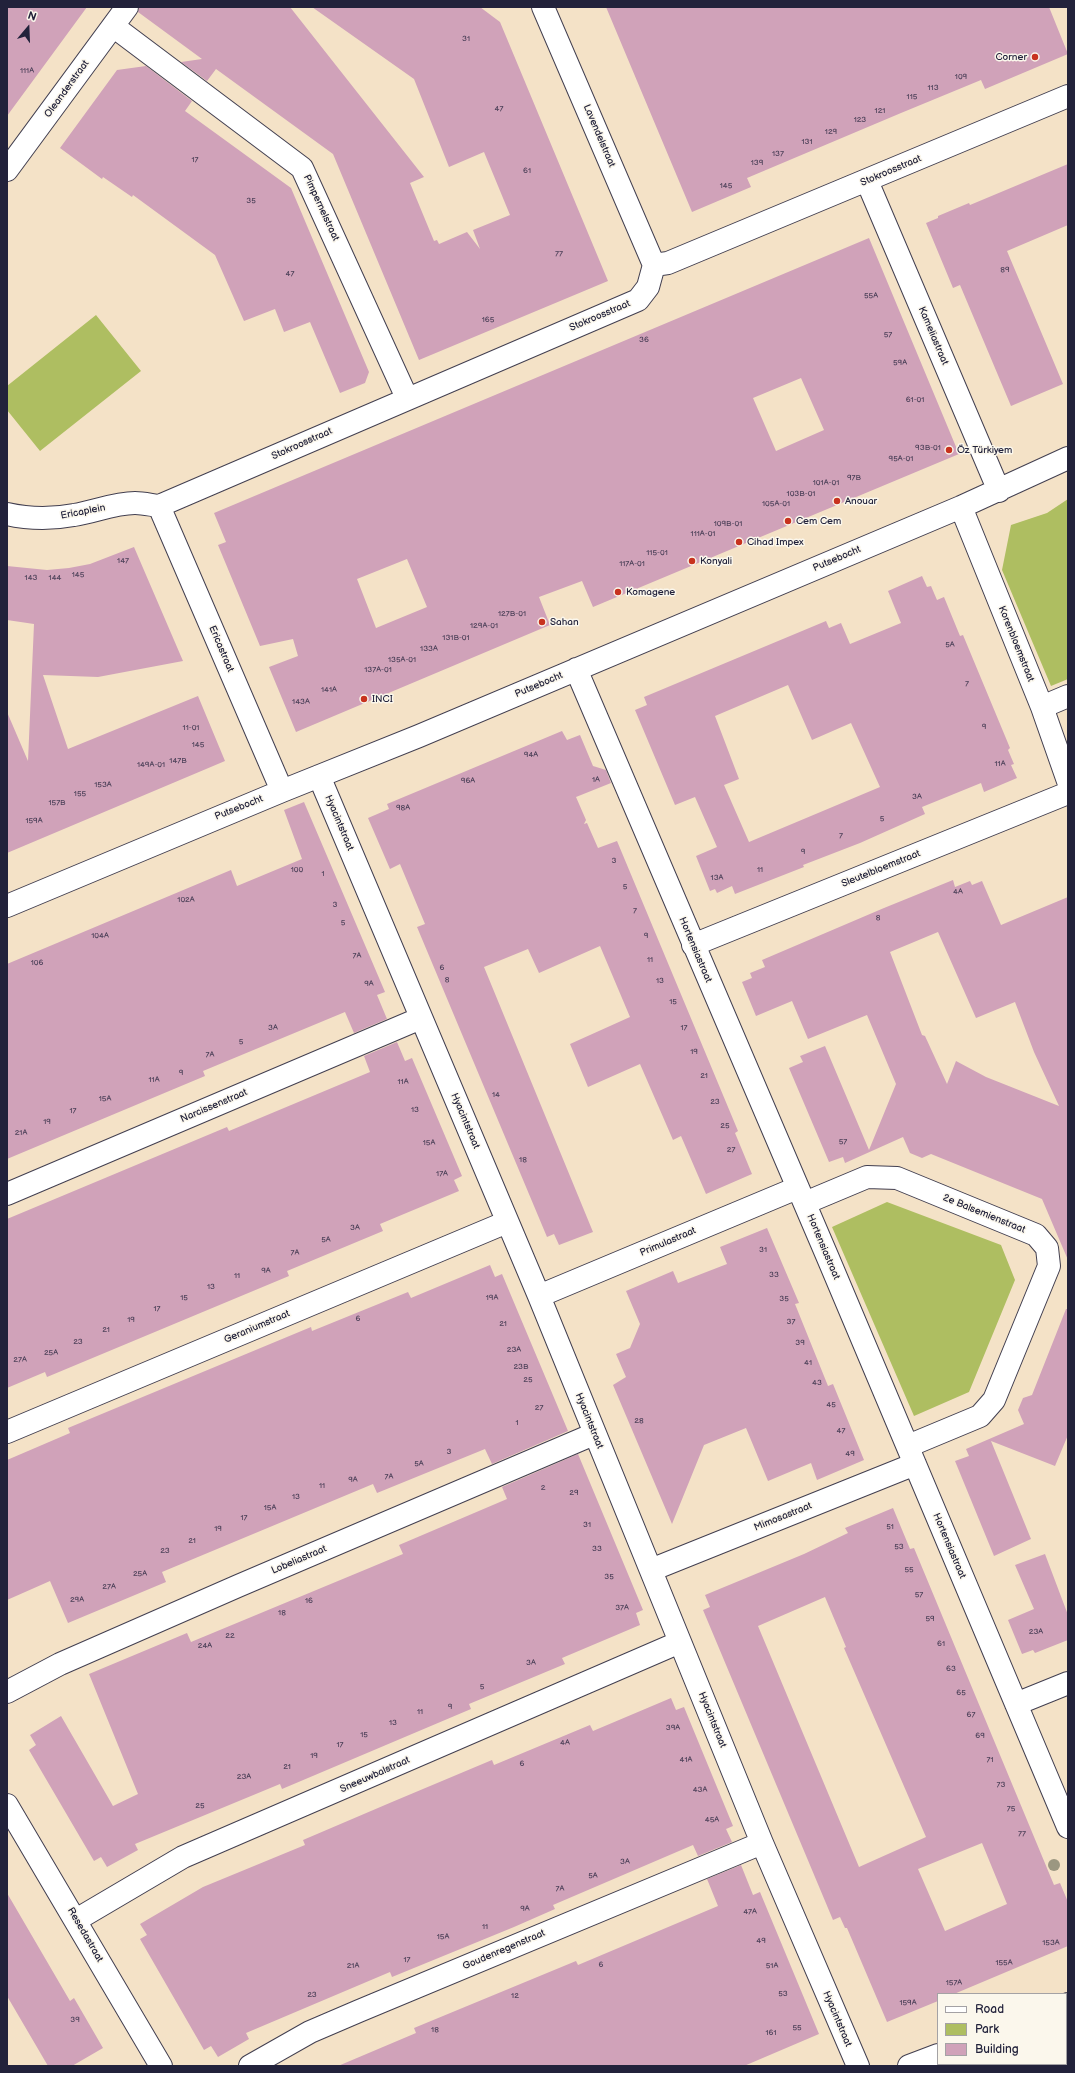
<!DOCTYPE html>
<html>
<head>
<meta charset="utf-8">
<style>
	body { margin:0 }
	#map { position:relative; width:1075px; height:2073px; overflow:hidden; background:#f4e2c7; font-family:"Balsamiq Sans",sans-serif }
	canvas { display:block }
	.frame { position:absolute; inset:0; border:8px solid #22223b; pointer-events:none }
	.legend { position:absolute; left:937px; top:1993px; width:130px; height:72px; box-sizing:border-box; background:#fbf7ec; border:1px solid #a4a2a5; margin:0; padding:5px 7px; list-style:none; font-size:12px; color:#22223b }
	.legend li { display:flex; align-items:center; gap:8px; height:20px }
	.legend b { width:20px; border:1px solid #a4a2a5 }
	.north { position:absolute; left:8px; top:8px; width:40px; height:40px; -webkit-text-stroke:3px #fbf7ec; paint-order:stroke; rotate:19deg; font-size:11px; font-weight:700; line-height:16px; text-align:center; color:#22223b }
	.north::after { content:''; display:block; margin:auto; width:14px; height:18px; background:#22223b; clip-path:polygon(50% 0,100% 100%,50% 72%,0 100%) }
</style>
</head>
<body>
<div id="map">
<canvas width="1075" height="2073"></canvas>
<div class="frame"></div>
<ul class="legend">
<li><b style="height:5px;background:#fff"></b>Road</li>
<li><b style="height:11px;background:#aebe61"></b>Park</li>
<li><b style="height:11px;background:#d0a2b9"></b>Building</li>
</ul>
<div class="north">N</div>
</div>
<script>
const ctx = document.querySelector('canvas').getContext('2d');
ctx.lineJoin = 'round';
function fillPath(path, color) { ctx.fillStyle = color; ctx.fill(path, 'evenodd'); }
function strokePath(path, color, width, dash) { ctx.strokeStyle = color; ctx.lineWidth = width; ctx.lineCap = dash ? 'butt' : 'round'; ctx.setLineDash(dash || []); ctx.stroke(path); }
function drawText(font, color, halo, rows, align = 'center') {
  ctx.font = font + ' "Balsamiq Sans",sans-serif'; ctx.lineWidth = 3; ctx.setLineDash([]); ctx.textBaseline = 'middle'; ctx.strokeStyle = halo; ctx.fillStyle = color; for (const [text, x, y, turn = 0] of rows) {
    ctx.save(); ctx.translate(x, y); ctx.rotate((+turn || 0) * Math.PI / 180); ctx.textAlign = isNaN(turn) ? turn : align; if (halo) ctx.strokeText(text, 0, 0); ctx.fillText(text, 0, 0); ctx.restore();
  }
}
const green = new Path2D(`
	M96,315L141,371L40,451L7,410V386Z
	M1068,499V679L1051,686L1002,570L1011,525L1047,513Z
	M887,1202L1001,1245L1015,1280L969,1392L914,1416L832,1227Z`);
const building = new Path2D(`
	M7,7H87L7,116Z
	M139,7H290L424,177L410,183L434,241L437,240L439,244L467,232L480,249L473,230L510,215L484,152L449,167L414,79L312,7H480L500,22L608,281L419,360L333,154L216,69L207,81L181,62L202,59L138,12Z
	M606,7H1049L1068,54L985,89L981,80L901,113L747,178L751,187L692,212Z
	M146,66L192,101L185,111L291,188L369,372L365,383L340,393L310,322L284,332L275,309L244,321L215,255L133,195L132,197L103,177L102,179L60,148L117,70Z
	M1068,164V225L1007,251L1063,384L1011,406L960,285L953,288L926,223L938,218V216L969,203L970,205Z
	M869,238L959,454L593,607L582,581L539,597L550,625L296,732L269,667L298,656L293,639L260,646L218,545L226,542L214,513ZM801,378L824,430L776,451L753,398ZM407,559L427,607L376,628L357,579Z
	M134,547L183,661L98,677L43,675L68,749L198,696L225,761L7,853V712L28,761L34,624L7,620V566L47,570L69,568L90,564Z
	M922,576L927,587L931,586L937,600L944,597L960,636L963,635L1010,748L1008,750L1014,764L1011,765L1017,778L984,792L981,783L922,807L925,814L860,843L803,865L804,867L735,894L732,886L717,893L715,889L710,891L696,856L717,847L695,797L675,805L635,710L647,705L644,697L826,621L829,628L841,623L850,644L901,623L888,591ZM788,685L812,740L851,723L880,787L749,842L724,785L739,779L715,716Z
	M562,731L567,740L580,735L593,766L606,770L611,783L576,797L586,820L584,824L587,823L598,848L617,841L738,1131L735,1133L752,1174L706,1194L681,1136L673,1140L640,1064L588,1087L570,1044L630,1017L600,946L539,973L528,949L484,967L593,1232L559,1245L554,1234L547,1237L417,927L425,924L400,864L390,869L368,818L389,809L387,804Z
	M304,802L385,992L377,995L387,1019L354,1033L345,1012L203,1071L205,1076L7,1159V964L231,870L237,886L302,859L284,810Z
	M953,880L955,887L970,881L972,885L982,881L1001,925L1068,897V1260L1042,1199L931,1154L922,1158L910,1153L903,1137L845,1163L843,1157L829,1162L789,1068L803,1062L800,1056L825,1046L869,1150L896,1084L867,1015L808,1039L792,1001L756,1016L742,982L752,978L750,973L765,967L762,960L884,908ZM938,932L976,1018L1015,1002L1034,1052L1059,1106L986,1077L956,1061L947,1084L925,1036L922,1035L890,952Z
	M397,1042L405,1061L412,1058L462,1176L454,1180L459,1191L380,1224L383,1231L287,1271L289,1276L47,1377L45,1372L7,1388V1219L227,1127L229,1131L370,1072L364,1056Z
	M767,1228L799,1303L795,1304L828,1386L833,1384L864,1460L817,1480L811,1463L768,1481L746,1428L704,1445L672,1524L613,1385L626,1377L616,1354L630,1348L640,1324L626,1291L673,1271L678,1283L727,1264L720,1247Z
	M490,1265L495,1277L502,1274L568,1431L492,1464L485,1449L377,1493L373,1484L162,1572L166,1582L68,1623L50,1581L7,1600V1460L70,1433L68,1428L311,1327L312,1331L408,1292L411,1298Z
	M1066,1309H1068V1435L1055,1466L991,1441L1031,1539L994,1556L955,1461L969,1456L966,1449L1024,1424L1018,1410L1023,1398L1032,1395Z
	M578,1454L643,1610L636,1613L640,1625L562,1658L565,1664L469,1704L471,1709L282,1789L280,1784L135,1844L138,1850L107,1867L101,1857L94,1861L29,1750L36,1745L30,1735L61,1716L113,1806L138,1794L89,1674L187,1633L191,1642L403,1554L399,1545L507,1499L502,1487Z
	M893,1508L910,1549L914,1548L1054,1885L1060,1883L1068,1902V1946L954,1994H938V2001L887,2022L847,1928H845L840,1917L833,1920L703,1610L710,1607L705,1595L804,1554L848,1533L845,1528ZM825,1597L846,1647L844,1648L926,1837L859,1867L758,1626ZM982,1843L1007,1904L945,1931L918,1869Z
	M1045,1554L1068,1615V1640L1035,1653L1033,1650L1022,1654L1008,1620L1034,1609L1015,1565Z
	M671,1698L676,1710L684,1707L733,1826L726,1829L732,1842L698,1856L693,1845L553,1905L555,1909L514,1927L392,1977L390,1972L246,2033L249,2039L218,2057L211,2046L204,2050L140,1939L147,1935L140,1924L203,1887L305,1845L303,1840L392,1802L492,1760L494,1765L590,1725L593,1731Z
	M741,1865L753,1895L760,1892L819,2034L744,2066H338L416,2033L414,2028L576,1961L578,1965L718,1906L707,1879Z
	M7,1893L70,2001L74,1998L103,2048L72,2066H48L7,1996Z`);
const street = new Path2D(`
	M543,7L654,265
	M113,26L302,168L407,398
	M7,170L127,7
	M867,181L999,491
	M654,265L668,263L1068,96
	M159,506L638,300L648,287L654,265
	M159,506L282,791
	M961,507L1042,707L1068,781
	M7,514C29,519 53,519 74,515C94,512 114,503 135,503C143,503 151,505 159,506
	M576,669L828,1258L1068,1827
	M1042,707L1068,696
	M319,776L539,1296L762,1843L858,2066
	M7,906L282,791L419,736L961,507L1068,458
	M693,945L1068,793
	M7,1194L421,1018
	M805,1203L867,1177L897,1178L1036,1235L1047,1248L1049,1266L994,1400L980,1416L908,1446
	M539,1296L797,1188
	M7,1432L507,1222
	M651,1570L915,1464
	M7,1692L60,1664L238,1586L594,1434
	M1016,1704L1068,1683
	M7,1805L161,2066
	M76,1920L183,1857L680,1642
	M1066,2005L1068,2004
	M250,2066L310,2032L359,2011L762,1843
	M909,2066L938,2055`);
const trees = [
	[1054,1865]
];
const markers = [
	[1035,57,4,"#c8321e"],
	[949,450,4,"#c8321e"],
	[837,501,4,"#c8321e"],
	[788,521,4,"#c8321e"],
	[739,542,4,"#c8321e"],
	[692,561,4,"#c8321e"],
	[618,592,4,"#c8321e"],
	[542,622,4,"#c8321e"],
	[364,699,4,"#c8321e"]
];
const numberNames = [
	["31",466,39],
	["111A",27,71],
	["109",961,77],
	["113",933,88],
	["115",912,97],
	["47",499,109],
	["121",880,111],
	["123",860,120],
	["129",831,132],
	["131",807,142],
	["137",778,154],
	["17",195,160],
	["139",757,163],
	["61",527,171],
	["145",726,186],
	["35",251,201],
	["77",559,254],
	["89",1005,270],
	["47",290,274],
	["55A",871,296],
	["165",488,320],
	["57",888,335],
	["36",644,340],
	["59A",900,363],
	["61-01",915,400],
	["93B-01",928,448],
	["95A-01",901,459],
	["97B",854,478],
	["101A-01",826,483],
	["103B-01",801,494],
	["105A-01",776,504],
	["109B-01",728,524],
	["111A-01",703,534],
	["115-01",657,553],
	["147",123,561],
	["117A-01",632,564],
	["145",78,575],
	["143",31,578],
	["144",55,578],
	["127B-01",512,614],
	["129A-01",484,626],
	["131B-01",456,638],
	["5A",950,645],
	["133A",429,649],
	["135A-01",402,660],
	["137A-01",378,670],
	["7",967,684],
	["141A",329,690],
	["143A",301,702],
	["9",984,727],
	["11-01",191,728],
	["145",198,745],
	["94A",531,755],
	["147B",178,761],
	["11A",1000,764],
	["149A-01",151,765],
	["1A",596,780],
	["96A",468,781],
	["153A",103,785],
	["155",80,794],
	["3A",917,797],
	["157B",57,803],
	["98A",403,808],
	["5",882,819],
	["159A",34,821],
	["7",841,836],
	["9",803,852],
	["3",614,861],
	["100",297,870],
	["11",760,870],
	["1",323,874],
	["13A",717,878],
	["5",625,887],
	["4A",958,892],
	["102A",186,900],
	["3",335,905],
	["7",635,911],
	["8",878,918],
	["5",343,923],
	["104A",100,936],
	["9",646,936],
	["7A",357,956],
	["11",650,960],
	["106",37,963],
	["6",442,968],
	["8",447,980],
	["13",660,981],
	["9A",369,984],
	["15",673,1002],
	["3A",273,1028],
	["17",684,1028],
	["5",241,1042],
	["19",694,1052],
	["7A",210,1055],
	["9",181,1073],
	["21",704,1076],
	["11A",154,1080],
	["11A",403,1082],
	["14",496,1095],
	["15A",105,1099],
	["23",715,1102],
	["13",415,1110],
	["17",73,1111],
	["19",47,1122],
	["25",725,1126],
	["21A",21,1133],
	["57",843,1142],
	["15A",429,1143],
	["27",731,1150],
	["18",523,1160],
	["17A",442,1174],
	["3A",355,1228],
	["5A",326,1240],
	["31",763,1250],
	["7A",295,1253],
	["9A",266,1271],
	["33",774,1275],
	["11",237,1276],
	["13",211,1287],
	["15",184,1298],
	["19A",492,1298],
	["35",784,1299],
	["17",157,1309],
	["6",358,1319],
	["19",131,1320],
	["37",791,1322],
	["21",503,1324],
	["21",106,1330],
	["23",78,1342],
	["39",800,1343],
	["23A",514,1350],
	["25A",51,1353],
	["27A",20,1360],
	["41",808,1363],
	["23B",521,1367],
	["25",528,1380],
	["43",817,1383],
	["45",831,1405],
	["27",539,1408],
	["28",639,1421],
	["1",517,1423],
	["47",841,1431],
	["3",449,1452],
	["49",850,1454],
	["5A",419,1464],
	["7A",389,1477],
	["9A",353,1480],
	["11",322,1486],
	["2",543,1488],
	["29",574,1493],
	["13",296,1497],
	["15A",270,1508],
	["17",244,1518],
	["31",587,1525],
	["51",890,1527],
	["19",218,1529],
	["21",192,1541],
	["53",899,1547],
	["33",597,1549],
	["23",165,1551],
	["55",909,1570],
	["25A",140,1574],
	["35",609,1577],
	["27A",109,1587],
	["57",919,1595],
	["29A",77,1600],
	["16",309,1601],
	["37A",622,1608],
	["18",282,1613],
	["59",930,1619],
	["23A",1036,1632],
	["22",230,1636],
	["61",941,1644],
	["24A",205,1646],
	["3A",531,1663],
	["63",951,1669],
	["5",482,1687],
	["65",961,1693],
	["9",450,1707],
	["11",420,1712],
	["67",971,1715],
	["13",393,1723],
	["39A",673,1728],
	["15",364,1735],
	["69",980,1736],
	["4A",565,1743],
	["17",340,1745],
	["19",314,1756],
	["41A",686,1760],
	["71",990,1760],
	["6",522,1764],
	["21",287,1767],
	["23A",244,1777],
	["73",1001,1785],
	["43A",700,1790],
	["25",200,1806],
	["75",1011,1809],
	["45A",712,1820],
	["77",1022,1834],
	["3A",625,1862],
	["5A",593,1876],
	["7A",560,1889],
	["9A",525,1909],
	["47A",750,1912],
	["11",485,1927],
	["15A",443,1937],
	["49",761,1941],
	["153A",1051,1943],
	["17",407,1960],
	["155A",1004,1963],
	["6",601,1965],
	["21A",353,1966],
	["51A",772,1966],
	["157A",954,1983],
	["53",783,1994],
	["23",312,1995],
	["12",515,1996],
	["159A",908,2003],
	["39",75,2020],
	["55",797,2028],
	["18",435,2030],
	["161",771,2033]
];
const poiNames = [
	["Corner",1027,57,"right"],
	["Öz Türkiyem",957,450],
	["Anouar",845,501],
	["Cem Cem",796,521],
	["Cihad Impex",747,542],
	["Konyali",700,561],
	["Komagene",626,592],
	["Sahan",550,622],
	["INCI",372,699]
];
const streetNames = [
	["Oleanderstraat",67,89,-54],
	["Lavendelstraat",599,136,67],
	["Stokroosstraat",891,171,-23],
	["Pimpernelstraat",321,208,65],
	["Stokroosstraat",600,316,-23],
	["Kameliastraat",933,336,67],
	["Stokroosstraat",302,444,-24],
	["Ericaplein",83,512,-11],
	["Putsebocht",837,559,-23],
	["Korenbloemstraat",1016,644,68],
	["Ericastraat",221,649,67],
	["Putsebocht",539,685,-23],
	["Putsebocht",239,808,-22],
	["Hyacintstraat",339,823,67],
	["Sleutelbloemstraat",881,869,-22],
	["Hortensiastraat",695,950,67],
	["Narcissenstraat",214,1106,-23],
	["Hyacintstraat",465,1121,67],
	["2e Balsemienstraat",984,1214,22],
	["Primulastraat",668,1242,-23],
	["Hortensiastraat",823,1247,67],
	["Geraniumstraat",257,1327,-23],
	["Hyacintstraat",589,1421,68],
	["Mimosastraat",783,1517,-22],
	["Hortensiastraat",949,1546,67],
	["Lobeliastraat",299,1560,-23],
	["Hyacintstraat",712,1720,68],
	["Sneeuwbalstraat",375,1775,-24],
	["Resedastraat",85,1935,60],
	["Goudenregenstraat",504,1950,-23],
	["Hyacintstraat",837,2019,67]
];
fillPath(green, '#aebe61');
fillPath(building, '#d0a2b9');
strokePath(street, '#423f50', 24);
strokePath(street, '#fff', 22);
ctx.fillStyle = '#9b9781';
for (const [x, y] of trees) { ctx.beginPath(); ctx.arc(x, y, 6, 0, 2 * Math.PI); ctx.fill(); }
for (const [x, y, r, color] of markers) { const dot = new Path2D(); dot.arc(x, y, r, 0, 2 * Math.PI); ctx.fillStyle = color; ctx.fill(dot); strokePath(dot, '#fbf7ec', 1.5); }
drawText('8px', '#4e425a', null, numberNames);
drawText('10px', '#22223b', '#fbf7ec', poiNames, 'left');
drawText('10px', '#22223b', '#fbf7ec', streetNames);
</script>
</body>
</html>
